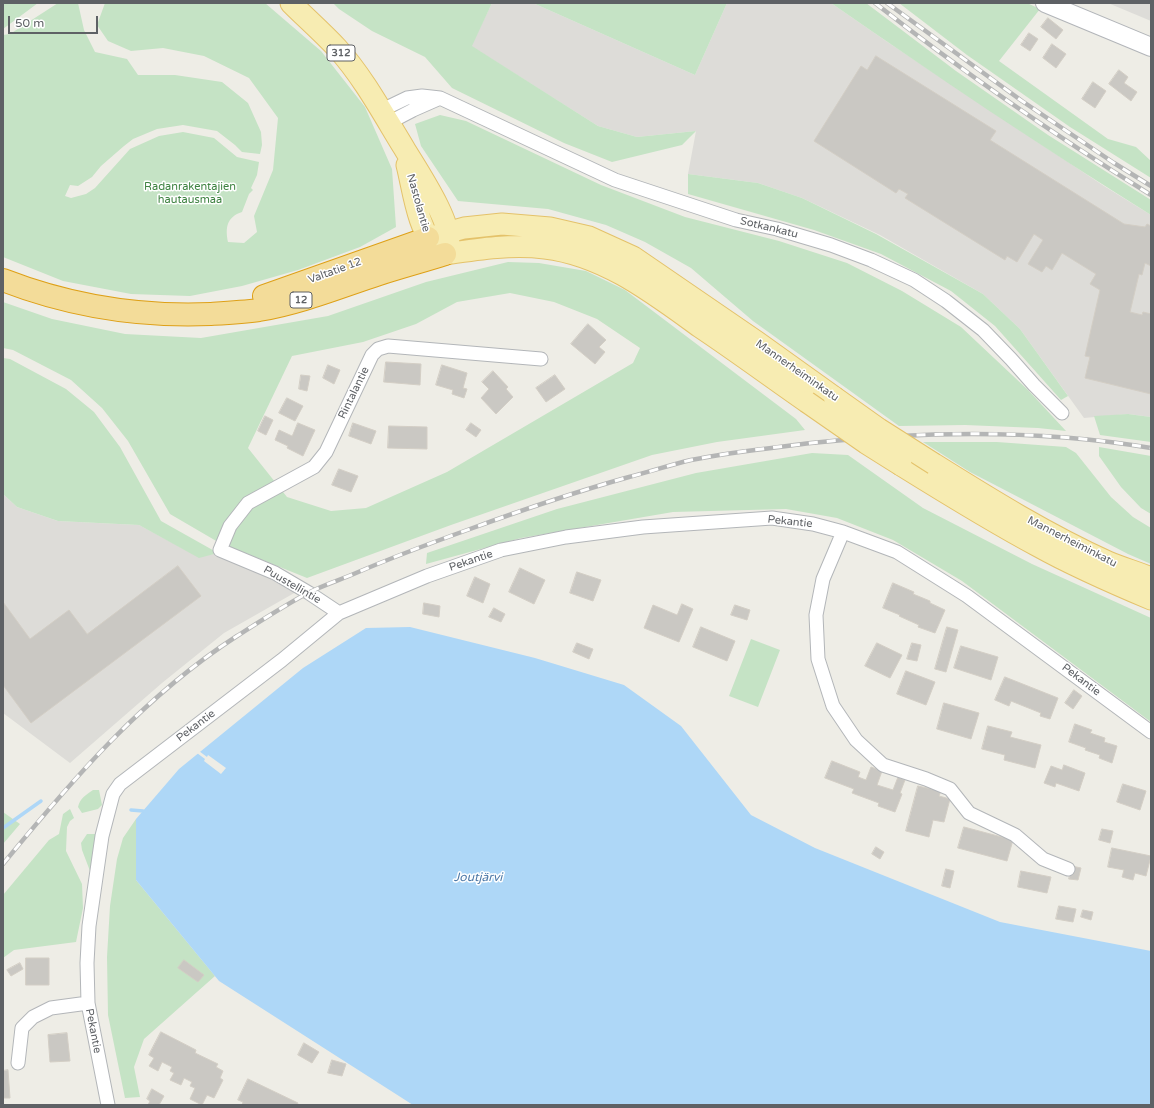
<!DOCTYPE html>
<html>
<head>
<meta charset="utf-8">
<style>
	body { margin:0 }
	#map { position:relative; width:1154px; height:1108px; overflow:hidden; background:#eeede6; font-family:"Varela Round",sans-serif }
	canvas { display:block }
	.frame { position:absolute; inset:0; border:4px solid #5e6165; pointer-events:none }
	.scale { position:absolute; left:8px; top:16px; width:90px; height:18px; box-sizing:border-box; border:2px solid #5e6165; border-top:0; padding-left:5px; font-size:12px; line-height:14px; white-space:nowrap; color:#5e6165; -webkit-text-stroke:3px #fff; paint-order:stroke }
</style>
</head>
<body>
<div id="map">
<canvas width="1154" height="1108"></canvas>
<div class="frame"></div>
<div class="scale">50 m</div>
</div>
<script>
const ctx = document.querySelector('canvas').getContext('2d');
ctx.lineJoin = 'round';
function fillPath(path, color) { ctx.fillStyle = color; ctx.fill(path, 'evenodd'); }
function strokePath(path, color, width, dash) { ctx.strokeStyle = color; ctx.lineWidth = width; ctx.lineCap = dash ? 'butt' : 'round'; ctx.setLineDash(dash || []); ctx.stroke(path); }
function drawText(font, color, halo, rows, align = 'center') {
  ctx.font = font + ' "Varela Round",sans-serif'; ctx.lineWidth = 3; ctx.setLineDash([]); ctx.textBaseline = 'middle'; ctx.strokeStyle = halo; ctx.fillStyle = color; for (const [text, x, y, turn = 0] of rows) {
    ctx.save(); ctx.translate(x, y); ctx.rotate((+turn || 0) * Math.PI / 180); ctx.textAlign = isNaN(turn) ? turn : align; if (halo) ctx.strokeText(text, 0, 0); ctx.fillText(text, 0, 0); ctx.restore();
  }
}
const industrial = new Path2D(`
	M492,3H533L695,75L727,3H831L886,41L1104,186L1151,215V417L1128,414L1084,418L1020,329L983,294L880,235L802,198L758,183L688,174L696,131L637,137L598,126L471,46Z
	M1108,3H1151V21Z
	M3,494L17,507L58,521L139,525L199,557L218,553L271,576L296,592L224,633L162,683L70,763L3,713Z`);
const green = new Path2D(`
	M3,3H38L3,29Z
	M58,3H78L84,30L95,52L127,59L138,75H175L222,82L248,103L261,132L262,145L260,154L242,152L235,145L217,131L183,125L157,129L133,139L124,146L101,166L92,177L78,186L70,185L65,196L71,198L86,194L95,188L130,149L159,136L183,132L214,138L237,157L259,162L257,175L251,188L253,190L249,194L242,212C227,217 225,227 228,242L244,243L257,232L254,216L273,170L278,118L249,78L204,56L163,48L131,51L108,41L97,25L105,3H265L321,51L365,107L392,169L396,227L360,247L298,270L242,286L190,296L131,294L63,281L3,257V35L10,34Z
	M333,3H492L472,46L598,126L637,137L696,131L682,145L612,162L564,143L452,88L425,57L372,31L339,9Z
	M533,3H727L695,75Z
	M831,3H866L956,71L1048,135L1151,200V215C1042,147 936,76 831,3Z
	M899,3H1027L1040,9L999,61L1108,139L1136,147L1151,161V178L1070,127L967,55Z
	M440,115L466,121L601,185L685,217L779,241L847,263L902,291L961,327L1028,390L1066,431L1038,428L965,425L899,426L753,321L691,268L645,242L606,225L548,209L458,201L421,146L415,124Z
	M688,174L758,183L802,198L876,234L983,294L1020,329L1068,396L1061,400L995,326L951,291L881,254L814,230L688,194Z
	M508,262L539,263L586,271L625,290L796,419L805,430L717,442L652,455L451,525L307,578L218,542L170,514L128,441L102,408L71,380L13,350L3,348V302L52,319L125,334L201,338L328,316L426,282ZM510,293L554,302L597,319L640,348L633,363L447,472L366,508L331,511L287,497L248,448L292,356L363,342L416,324L457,302Z
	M3,358L10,359L66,389L94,412L120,447L161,521L218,553L199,558L139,525L58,521L17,507L3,494Z
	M1128,414L1151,417V442L1100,435L1094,416Z
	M923,442H997L1066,447L1076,453L1111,497L1133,517L1151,528V564L1128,554L997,486L970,472Z
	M1099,447L1151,456V514L1141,508L1121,487L1099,456Z
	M812,453L848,455L923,508L1032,564L1151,618V722L962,581L893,540L837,518L786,509L673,512L521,538L426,564L427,553L557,509L696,473Z
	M751,639L780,650L758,707L729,696Z
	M93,790H99L102,805L98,809L82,813L78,807C80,798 86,795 93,790Z
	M70,809L74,818L70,821L67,827L66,851L82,884L83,908L76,942L14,950L3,958V895L49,840L59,834L63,814Z
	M3,812L20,824L3,844Z
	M136,819V880L215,976L144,1039L134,1067L140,1097L125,1098L108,1015L107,957L110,906L117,859L123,838Z
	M87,834H95L96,837L91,871H90L82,850L81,843Z`);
const water = new Path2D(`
	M410,627L535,658L624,685L681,726L751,815L815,848L1000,922L1151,951V1105H413L219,981L136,880V819L179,769L303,668L366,628Z`);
const pier = new Path2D(`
	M199,751L207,757L208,755L226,768L221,774L204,761L205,759L197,753Z`);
const stream = new Path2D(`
	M131,810L143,811
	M3,828L41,801`);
const building = new Path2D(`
	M1048,18L1063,30L1056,39L1041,27Z
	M1029,33L1038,39L1030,51L1021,45Z
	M1052,44L1066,54L1056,68L1043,58Z
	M876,56L996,131L990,140L1124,224L1145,227L1147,224L1151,226V266L1145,263L1142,275L1139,274L1130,312L1142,315L1143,312L1151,314V394L1085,378L1090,357L1085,356L1100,290L1090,284L1096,274L1062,253L1052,270L1046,266L1042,272L1028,264L1043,240L1034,234L1017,262L1007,256L1005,260L905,198L908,194L899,189L896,193L814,141L861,66L867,70Z
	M1119,70L1128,77L1124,83L1137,92L1131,101L1109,84Z
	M1093,82L1106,91L1095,108L1082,99Z
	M588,324L606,340L599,347L605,352L595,364L571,344Z
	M386,362L421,364L420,385L384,382Z
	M328,365L340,370L334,384L323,378Z
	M442,365L467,373L463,388L467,389L464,398L452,394L453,390L436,385Z
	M493,371L508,387L506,389L513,397L496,414L481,398L489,389L482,382Z
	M301,375L310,376L307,391L299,389Z
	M555,375L565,389L546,402L536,388Z
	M287,398L303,406L295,421L279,413Z
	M265,416L273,420L266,435L258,431Z
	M298,423L315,430L303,456L287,448L288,446L275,440L279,430L292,436Z
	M353,423L376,431L371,444L349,436Z
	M471,423L481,430L476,437L466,430Z
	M389,426L427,427V449L388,448Z
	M339,469L358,476L351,492L332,485Z
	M178,566L201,596L31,723L3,685V602L30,639L69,610L87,634Z
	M520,568L545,580L534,604L509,592Z
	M577,572L601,580L593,601L570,593Z
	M475,577L490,584L483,603L467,596Z
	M893,583L914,592L913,594L930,601V603L945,610L935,633L918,627L919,625L899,616L900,615L883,608Z
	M424,603L440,606L439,617L423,614Z
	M682,604L693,609L679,642L644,628L653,605L677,615Z
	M735,605L750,610L747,620L731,615Z
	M494,608L505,614L501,622L489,617Z
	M701,627L735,641L727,661L693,647Z
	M947,627L958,630L946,672L935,669Z
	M577,643L593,649L589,659L573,652Z
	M877,643L902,655L890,678L865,666Z
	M912,643L921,645L917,661L907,659Z
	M961,646L998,657L991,680L954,668Z
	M906,671L935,682L926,705L897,694Z
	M1005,677L1058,698L1050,719L1040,716L1041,713L1011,701L1009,706L995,700Z
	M1074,690L1082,696L1073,709L1065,703Z
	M944,703L979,713L971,739L937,729Z
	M1075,724L1092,730L1090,733L1105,738L1104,742L1117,746L1112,763L1099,758L1100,755L1085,750L1086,748L1069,742Z
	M988,726L1012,732L1010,737L1041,745L1035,768L1004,760L1005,755L982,749Z
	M832,761L860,772L858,777L866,780L871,767L882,771L877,785L893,790L898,777L905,780L900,793L902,794L895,812L878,806L879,803L852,793L854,789L825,778Z
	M1064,765L1085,773L1079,791L1056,783L1055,787L1044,783L1051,766L1062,770Z
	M1123,784L1146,791L1140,810L1117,802Z
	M918,786L941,791L939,796L950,799L944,822L933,820L929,837L906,831Z
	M964,827L1013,840L1007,861L958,848Z
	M1102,829L1113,831L1110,843L1099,840Z
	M876,847L884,852L880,859L872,854Z
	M1112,848L1151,856L1146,876L1135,873L1133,880L1122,877L1124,870L1108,867Z
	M1072,866L1081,868L1078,880L1069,879Z
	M946,869L954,871L950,888L942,886Z
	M1021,871L1051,877L1047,893L1018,887Z
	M1059,906L1076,909L1073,922L1056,919Z
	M1083,910L1093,912L1091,920L1081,917Z
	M26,958H49V985H26Z
	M184,960L204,975L198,982L178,968Z
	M20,963L23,969L11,976L7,970Z
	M161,1032L196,1050L195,1053L218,1064L216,1067L223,1071L220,1078L223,1080L214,1098L207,1095L202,1105L190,1099L195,1088L190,1086L192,1082L184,1078L181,1085L170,1080L174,1073L170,1071L172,1067L162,1062L158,1071L149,1066L154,1058L149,1055Z
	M67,1033L70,1061L50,1062L48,1035Z
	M304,1043L319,1052L312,1063L298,1055Z
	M332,1060L346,1064L342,1076L328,1073Z
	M8,1070L10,1098H3V1071Z
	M248,1079L298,1103L297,1105H242L243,1102L238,1100Z
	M152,1089L164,1096L159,1105H148L150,1101L147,1099Z`);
const street = new Path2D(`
	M382,110L407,98L422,96L440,98L615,180L736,220L777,229L831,245L871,260L914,280L946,301L983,330L1011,359L1034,385L1062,413
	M390,122L413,110L438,99
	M843,532L823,579L816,615L818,659L833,706L856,740L883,765L926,779L950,789L969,813L1015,835L1043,859L1068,869
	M339,613L309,593L275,573L220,550L230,526L248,503L314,467L326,452L372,355L378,349L388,346L541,359
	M18,1063L22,1028L33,1017L51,1008L88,1003
	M108,1105L88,1003L87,963L89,926L102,836L113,794L120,784L282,660L339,613L427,576L501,550L566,537L643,527L772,518L813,524L843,532L897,552L967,596L1151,732`);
const secondary = new Path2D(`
	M1045,3L1151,47`);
const primary = new Path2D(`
	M291,3C306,18 322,32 337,48C364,78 383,114 404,148C415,167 455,225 448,246
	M407,165C413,188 418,234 438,248
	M428,238L464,228L502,224L550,228L589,237L633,257L757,342L834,397
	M445,254C479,249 511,244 545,248C604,255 653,293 700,327C736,351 771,377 807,402
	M934,464C990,499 1048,535 1108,562C1122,568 1137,572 1151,578
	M901,465C946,493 991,521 1038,546C1074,566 1113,583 1151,599`);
const highway = new Path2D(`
	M3,280C70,306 140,317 211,314C227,313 244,312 259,310C301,303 339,287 379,274C401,267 423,261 445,254
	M264,296L428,238`);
const rail = new Path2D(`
	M875,3C963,72 1056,136 1151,195
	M887,3L1022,101L1114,163L1151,186
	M3,864C72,780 144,696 237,636C259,622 285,605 308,593C323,585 340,580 356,573C393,557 431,543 470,529C522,510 575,492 629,477C649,472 670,465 691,460C731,452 771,448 811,443C924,431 1039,429 1151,448`);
const primaryBridge = new Path2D(`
	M834,397L879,429L934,464
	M807,402L866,443L901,465`);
const shields = [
	[341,53,28],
	[301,300,22]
];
const shieldNames = [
	["312",341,53],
	["12",301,300]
];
const parkNames = [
	["Radanrakentajien",190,187],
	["hautausmaa",190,200]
];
const streetNames = [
	["Nastolantie",418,203,74],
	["Sotkankatu",769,228,14],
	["Valtatie 12",335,271,-20],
	["Mannerheiminkatu",797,371,35],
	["Rintalantie",354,393,-64],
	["Pekantie",790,522,6],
	["Mannerheiminkatu",1072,542,27],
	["Pekantie",471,561,-19],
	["Puustellintie",292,585,30],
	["Pekantie",1081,680,37],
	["Pekantie",196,726,-37],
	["Pekantie",93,1031,79]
];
const waterNames = [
	["Joutjärvi",478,878]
];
fillPath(industrial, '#dddcd8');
fillPath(green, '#c5e3c5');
fillPath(water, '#aed7f7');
fillPath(pier, '#eeede6');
strokePath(stream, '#aed7f7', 3.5);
fillPath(building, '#cac8c3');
strokePath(building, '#d3cec5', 1);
strokePath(street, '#b3b6b9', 15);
strokePath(secondary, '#b2b5b9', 20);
strokePath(primary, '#e4c26a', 23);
strokePath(highway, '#dea017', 24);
strokePath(street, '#fff', 13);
strokePath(secondary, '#fff', 18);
strokePath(primary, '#f7ecb2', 21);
strokePath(highway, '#f3dc99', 22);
strokePath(rail, '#b4b5b5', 4.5);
strokePath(rail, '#fff', 3, [9]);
strokePath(primaryBridge, '#e4c26a', 23, []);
strokePath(primaryBridge, '#f7ecb2', 21);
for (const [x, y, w] of shields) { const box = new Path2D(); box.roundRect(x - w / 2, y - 8, w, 16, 3); ctx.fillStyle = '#fff'; ctx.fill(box); strokePath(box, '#5e6165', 1); }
drawText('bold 10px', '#5e6165', null, shieldNames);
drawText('11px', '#3f8342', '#fff', parkNames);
drawText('11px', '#5e6165', '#fff', streetNames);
drawText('italic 12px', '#4c78a7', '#fff', waterNames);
</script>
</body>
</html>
